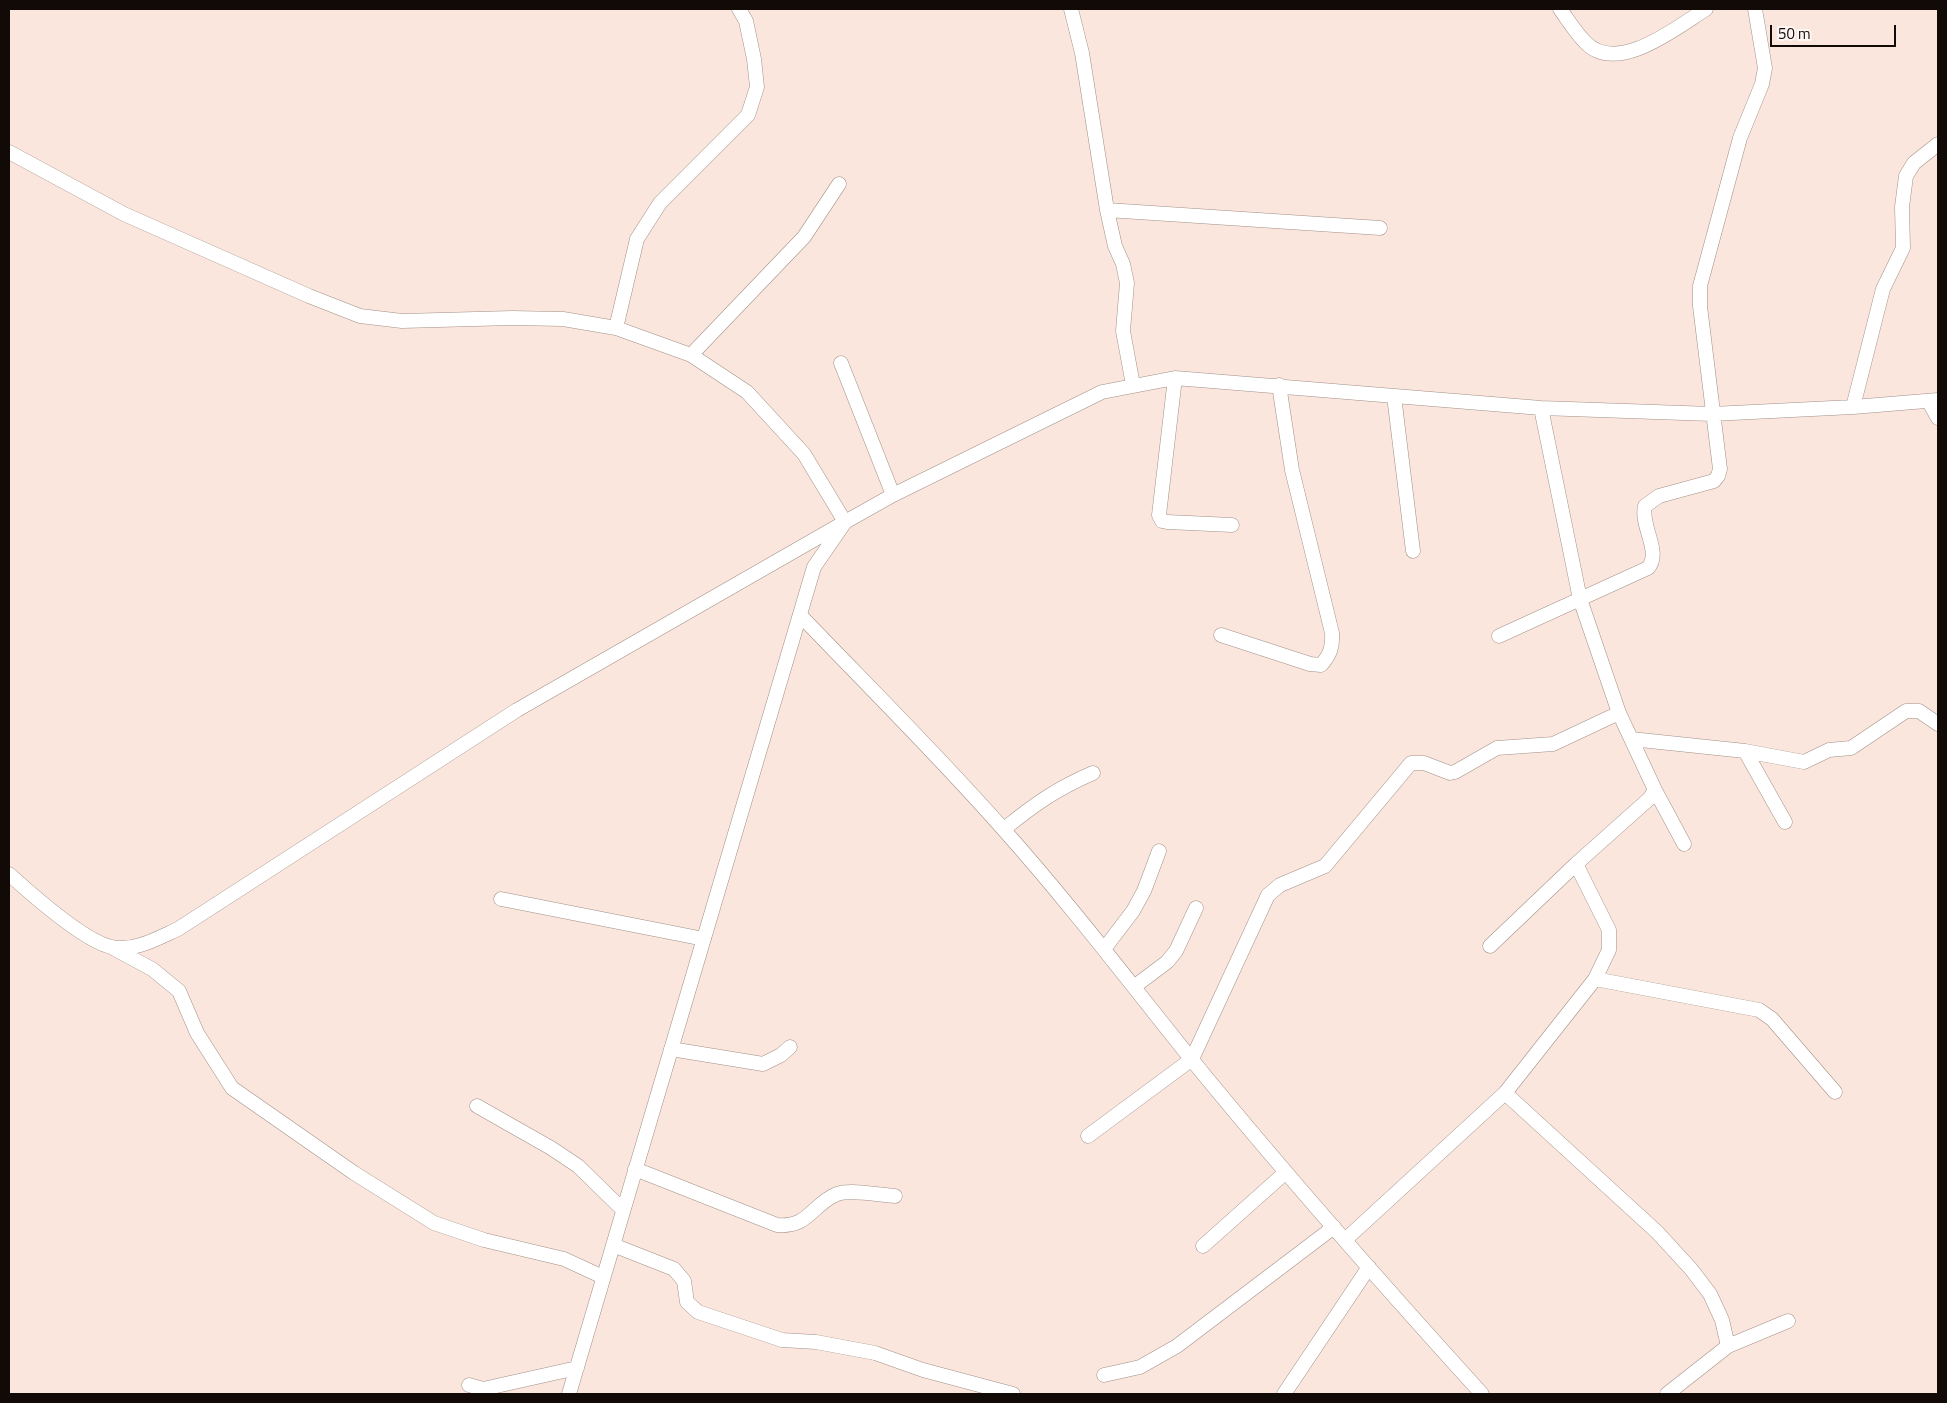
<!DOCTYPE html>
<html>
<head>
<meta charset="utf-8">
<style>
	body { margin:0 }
	#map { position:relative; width:1947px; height:1403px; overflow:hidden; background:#fae6dc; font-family:"Titillium Web",sans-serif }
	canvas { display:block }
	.frame { position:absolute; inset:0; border:10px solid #110a07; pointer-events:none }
	.scale { position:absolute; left:1770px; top:25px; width:126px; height:22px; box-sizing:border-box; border:2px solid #110a07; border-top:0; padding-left:6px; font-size:15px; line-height:18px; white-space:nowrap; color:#110a07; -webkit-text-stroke:4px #fef6f2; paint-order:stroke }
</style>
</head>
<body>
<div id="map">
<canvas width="1947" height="1403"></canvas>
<div class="frame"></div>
<div class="scale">50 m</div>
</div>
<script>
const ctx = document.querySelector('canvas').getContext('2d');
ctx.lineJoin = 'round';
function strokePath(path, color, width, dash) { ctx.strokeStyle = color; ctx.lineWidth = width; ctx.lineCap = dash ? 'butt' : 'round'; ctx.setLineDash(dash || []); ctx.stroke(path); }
const minor = new Path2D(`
	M1071,9L1082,53L1107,210L1115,246L1123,264L1127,283L1123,331L1133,385
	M1560,9C1568,20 1576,33 1586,43C1618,75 1677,27 1706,9
	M9,152L124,214L309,296L360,316L402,321L512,318L563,319L616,328L691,355L747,392L804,454L845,522L517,710L178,929C158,938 134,952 112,947C85,942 30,893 9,874
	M1107,210L1380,228
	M616,328L637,239L660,203L748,115L757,87L754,59L746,21L739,9
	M691,355L804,237L839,184
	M841,363L893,495
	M1175,378L1159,515L1162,521L1167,522L1232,525
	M1394,396L1413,551
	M1929,402L1938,418
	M1853,407L1883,289L1903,248L1902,207L1906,176L1914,163L1938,144
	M1541,408L1580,599L1619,713L1655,790L1684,844
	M800,615C868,686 939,756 1004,830C1070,904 1130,983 1192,1060C1285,1174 1383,1285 1482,1394
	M1221,635L1310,664L1321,665C1330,655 1333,647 1332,633L1292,470L1279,385
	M1499,636L1648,568C1662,552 1640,526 1645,506L1659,496L1714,481L1718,476L1720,469L1700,306V286L1740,138L1762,84L1765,68L1755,9
	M1631,739L1745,751L1804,762L1829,750L1851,748L1906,711H1919L1938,724
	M1745,751L1785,822
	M1004,829C1035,804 1056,789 1093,773
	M501,899L704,939
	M1490,946L1576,864L1650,798L1655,790
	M113,948L152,969L179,991L197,1033L232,1088L354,1173L434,1223L484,1240L564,1259L603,1277
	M1104,949L1133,911L1144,891L1159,851
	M1595,979L1759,1010L1772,1019L1835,1092
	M1135,986L1167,962L1176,951L1196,908
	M671,1049L763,1064L781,1055L790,1047
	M1505,1093L1657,1232L1691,1269L1710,1294L1722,1320L1728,1346
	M477,1106L551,1148L578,1166L623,1210
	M1088,1136L1192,1059L1268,895L1280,885L1325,866L1411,763H1424L1450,773L1455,772L1497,748L1553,744L1619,713
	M635,1169L777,1225C809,1228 812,1204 837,1194C850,1189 880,1195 895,1196
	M1345,1240L1505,1093L1595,979L1609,950V930L1576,864
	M613,1245L674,1269L684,1281L687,1302L698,1312L782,1340L816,1342L875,1353L923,1370L1013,1394
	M1203,1246L1286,1172
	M1104,1375L1140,1367L1177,1346L1334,1227
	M469,1385L483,1389L577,1368
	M569,1394L814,567L845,522L893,495L1102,392L1175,378L1541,408L1712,414L1853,407L1938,400
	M1284,1394L1369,1267
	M1667,1394L1728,1346L1788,1321`);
strokePath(minor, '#a29087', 15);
strokePath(minor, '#fff', 14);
</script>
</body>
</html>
